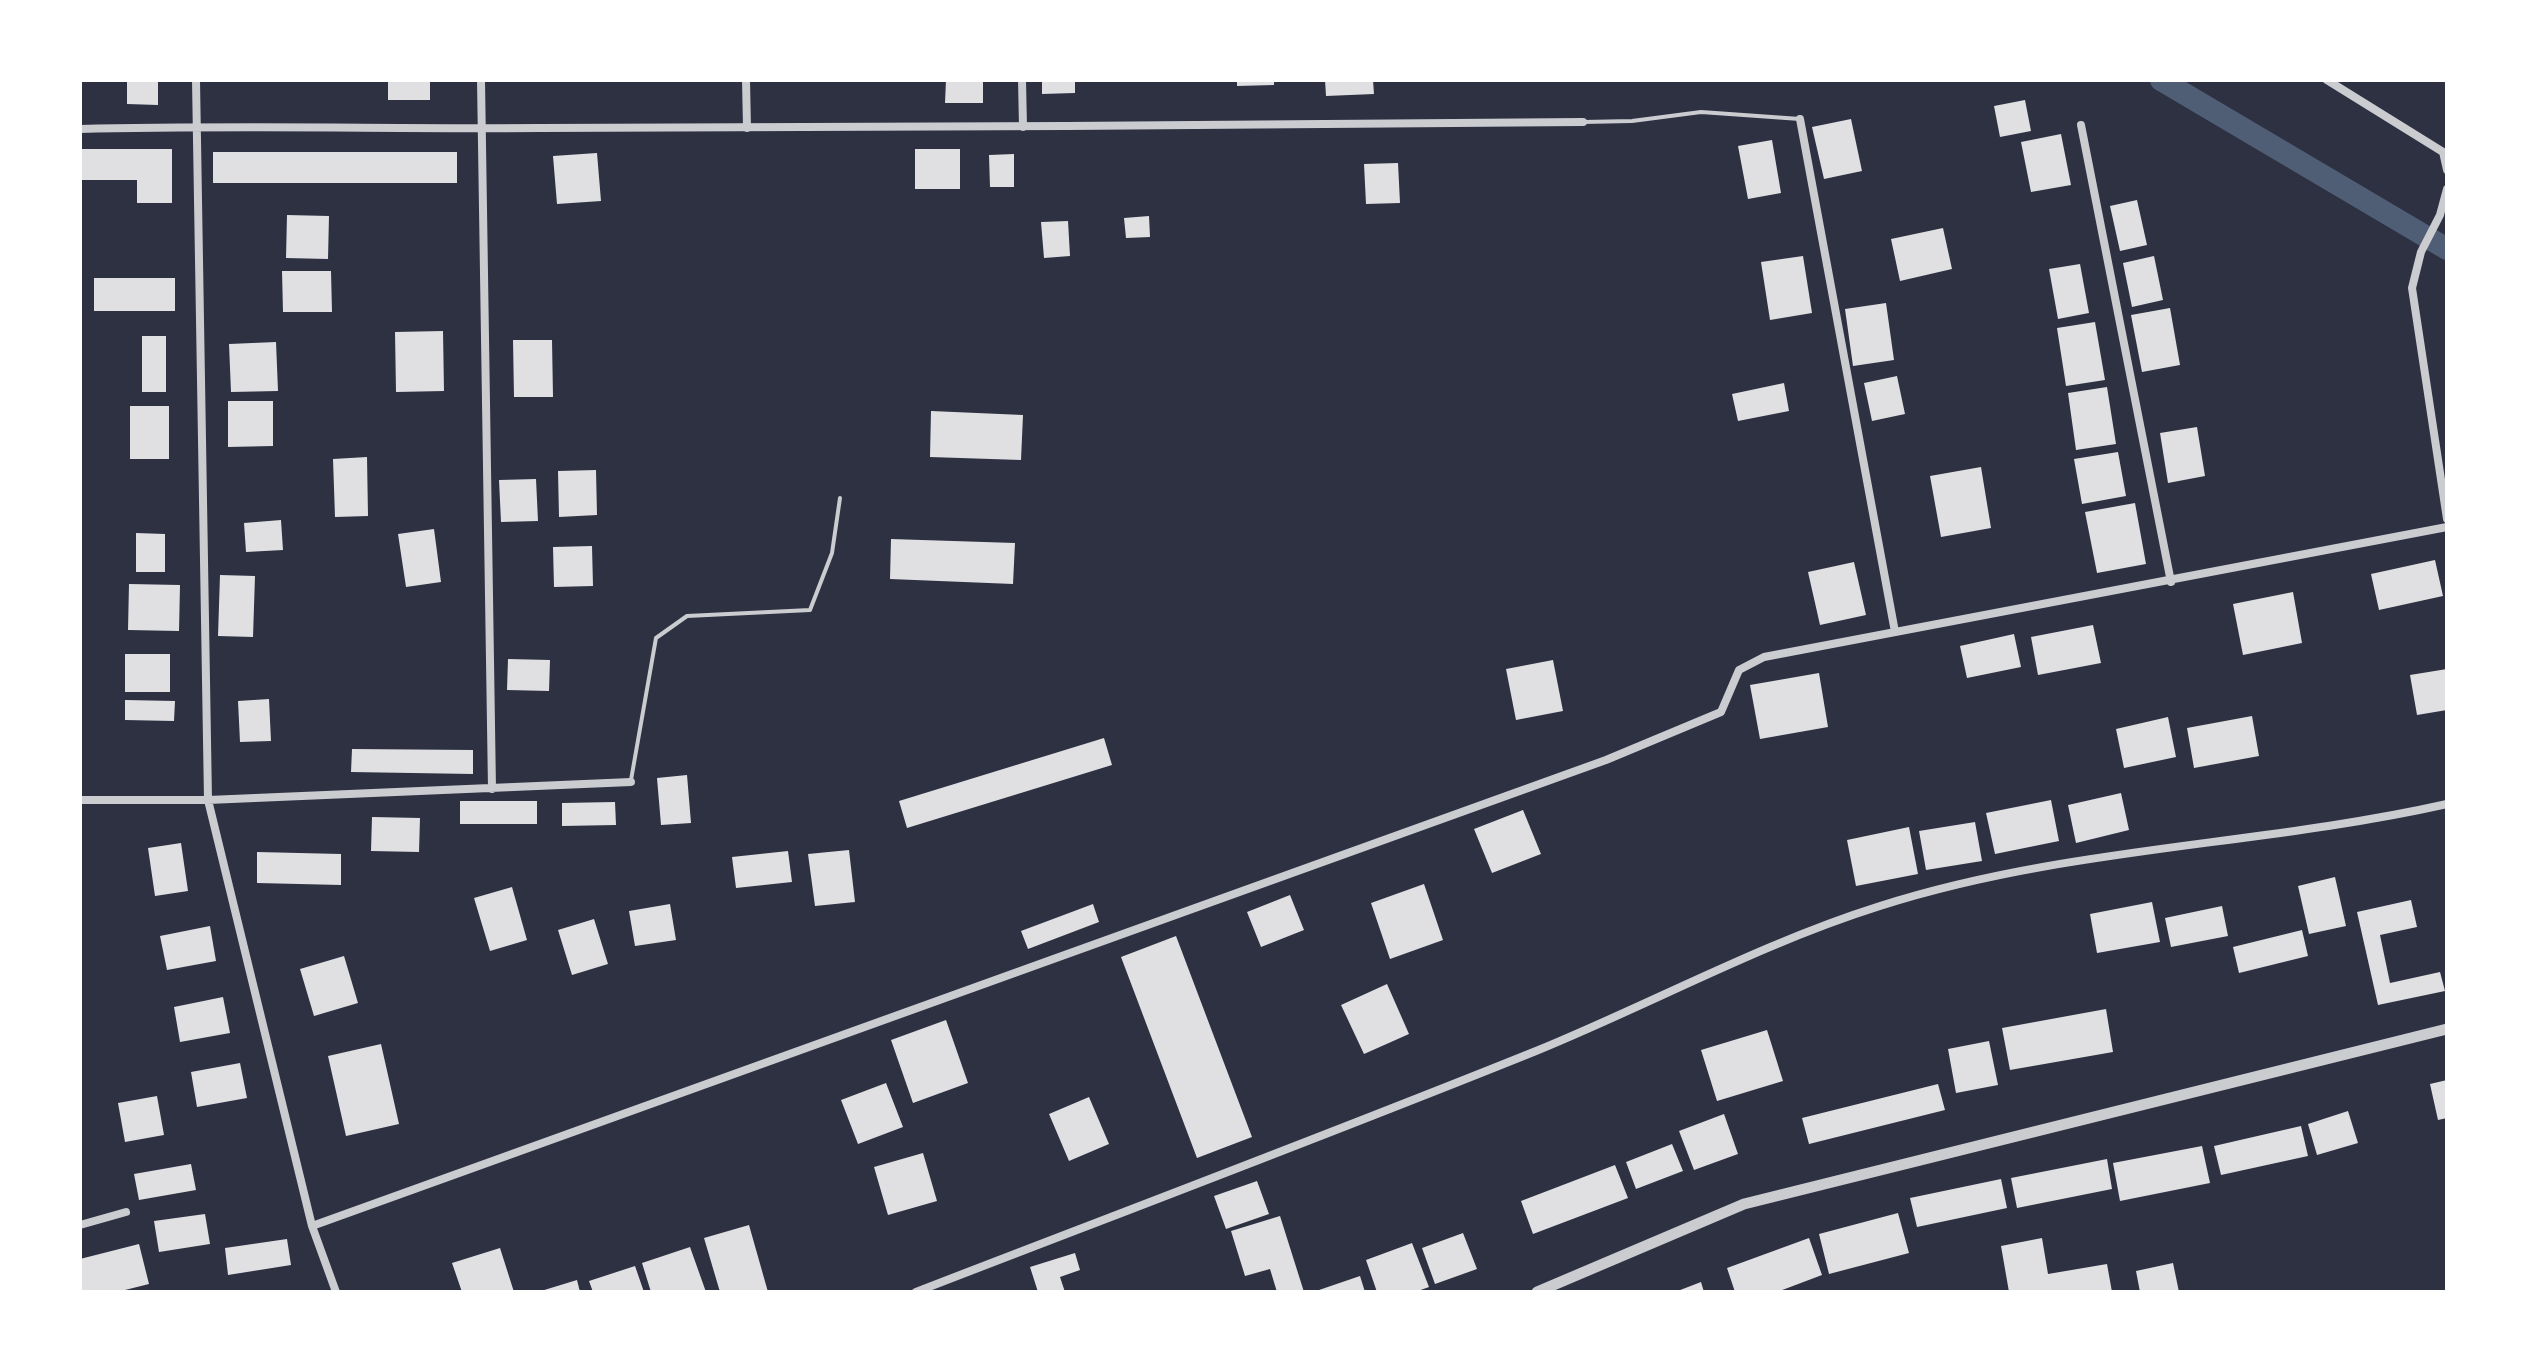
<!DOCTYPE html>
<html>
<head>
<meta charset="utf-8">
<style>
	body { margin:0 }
	#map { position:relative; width:2527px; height:1372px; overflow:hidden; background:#2d3142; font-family:"Alegreya Sans",sans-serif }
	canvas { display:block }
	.frame { position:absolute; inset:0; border:82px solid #fff; pointer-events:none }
</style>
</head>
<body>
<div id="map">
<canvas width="2527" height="1372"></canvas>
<div class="frame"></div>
</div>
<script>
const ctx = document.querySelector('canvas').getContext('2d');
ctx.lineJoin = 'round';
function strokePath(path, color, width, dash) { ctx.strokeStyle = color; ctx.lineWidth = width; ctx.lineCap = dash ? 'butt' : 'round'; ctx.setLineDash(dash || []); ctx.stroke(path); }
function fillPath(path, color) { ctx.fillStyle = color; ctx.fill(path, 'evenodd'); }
const canal = new Path2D(`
	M2161,80L2447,249`);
const building = new Path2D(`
	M127,80H158V105L127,104Z
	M388,80H430V100H388Z
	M946,80H983V103H945Z
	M1042,80H1075V93L1042,94Z
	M1237,80H1274V85L1237,86Z
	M1325,80H1373L1374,94L1326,96Z
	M2025,100L2031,131L2000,137L1994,106Z
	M1851,119L1862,171L1824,179L1812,127Z
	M2061,134L2071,185L2031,192L2021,142Z
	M1772,140L1781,193L1748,199L1738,146Z
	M80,149H172V203H137V180H80Z
	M915,149H960V189H915Z
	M213,152H457V183H213Z
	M597,153L601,201L557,204L553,156Z
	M1014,154V187H990L989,155Z
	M1398,163L1400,203L1366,204L1364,164Z
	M2137,200L2147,245L2120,251L2110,206Z
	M287,215L329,216L328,259L286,258Z
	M1149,216L1150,237L1126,238L1124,218Z
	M1068,221L1070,256L1044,258L1041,222Z
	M1943,228L1952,269L1900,281L1891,239Z
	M1803,256L1812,313L1770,320L1761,262Z
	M2154,256L2163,300L2132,307L2123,263Z
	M2080,264L2089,313L2058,319L2049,269Z
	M282,271H331L332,312H283Z
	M94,278H175V311H94Z
	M1886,303L1894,360L1853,366L1845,309Z
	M2170,308L2180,365L2142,372L2131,315Z
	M2095,322L2105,380L2066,386L2057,328Z
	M443,331L444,391L396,392L395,332Z
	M142,336H166V392H142Z
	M513,340H552L553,397H514Z
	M276,342L278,391L231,392L229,344Z
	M1897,376L1905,414L1872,421L1864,383Z
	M1784,383L1789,411L1738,421L1732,394Z
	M2107,387L2116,444L2076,450L2068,393Z
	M228,401H273V446L228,447Z
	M130,406H169V459H130Z
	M931,411L1023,415L1021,460L930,457Z
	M2197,427L2205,476L2168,483L2160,433Z
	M2118,452L2126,496L2082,504L2074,459Z
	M367,457L368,516L335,517L333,459Z
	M1981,467L1991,528L1941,537L1930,476Z
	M596,470L597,515L559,517L558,471Z
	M536,479L538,521L501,522L499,480Z
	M2135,503L2146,564L2097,573L2085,512Z
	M281,520L283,550L246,552L244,523Z
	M434,529L441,582L406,587L398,534Z
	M136,533L165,534V572H136Z
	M891,539L1015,543L1013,584L890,579Z
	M592,546L593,586L554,587L553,547Z
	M2435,560L2443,596L2379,610L2371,574Z
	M1854,562L1866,615L1820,625L1808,572Z
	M220,575L255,576L253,637L218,636Z
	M129,584L180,585L179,631L128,630Z
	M2293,592L2302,643L2243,655L2233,604Z
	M2093,625L2101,663L2038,675L2031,637Z
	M2014,634L2021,667L1967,678L1960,646Z
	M125,654H170V692H125Z
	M508,659L550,660L549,691L507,690Z
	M1553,660L1563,711L1516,720L1506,669Z
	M2447,669V710L2417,715L2410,675Z
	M1819,673L1828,727L1760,739L1750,685Z
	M269,699L271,741L240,742L238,701Z
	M125,700L175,701L174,721L125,720Z
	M2252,716L2259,756L2194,768L2187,728Z
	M2168,717L2176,757L2124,768L2116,729Z
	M1104,738L1112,765L907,828L899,801Z
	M352,749L473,750V774L351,772Z
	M687,775L691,823L661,825L657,778Z
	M2121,793L2129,830L2076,843L2068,805Z
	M2051,800L2059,841L1995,854L1986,813Z
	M460,801H537V824H460Z
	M615,802L616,825L562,826V803Z
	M1523,810L1541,854L1492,873L1474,829Z
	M372,817L420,818L419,852L371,851Z
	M1975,822L1982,861L1926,870L1919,831Z
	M1909,827L1918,874L1856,886L1847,840Z
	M181,843L188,891L155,896L148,848Z
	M849,850L855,902L815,906L808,854Z
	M788,851L792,882L736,888L732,857Z
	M257,852L341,854V885L257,883Z
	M2335,877L2346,926L2309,934L2298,886Z
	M1424,884L1443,940L1390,959L1371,903Z
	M512,887L527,940L490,951L474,898Z
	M1290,895L1304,930L1261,947L1247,912Z
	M2411,900L2417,927L2380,935L2390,983L2440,972L2445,991L2378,1005L2357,912Z
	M2152,902L2160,942L2097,953L2090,914Z
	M670,904L676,940L635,946L629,911Z
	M1093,904L1099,922L1028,949L1021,931Z
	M2222,906L2228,936L2171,947L2165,918Z
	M594,919L608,964L572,975L558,930Z
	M210,926L216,961L167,970L160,936Z
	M2302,930L2308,956L2239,973L2233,947Z
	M1176,936L1252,1137L1197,1158L1121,957Z
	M344,956L358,1003L314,1016L300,969Z
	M1387,984L1409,1034L1364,1054L1341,1005Z
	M223,997L230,1033L180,1042L174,1007Z
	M2106,1009L2113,1052L2010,1070L2002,1028Z
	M946,1020L968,1083L913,1103L891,1040Z
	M1767,1030L1783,1081L1717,1101L1701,1050Z
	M1989,1041L1998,1085L1956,1093L1948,1049Z
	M381,1044L399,1124L346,1136L328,1056Z
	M240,1063L247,1098L197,1107L191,1072Z
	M2447,1080V1118L2438,1120L2430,1084Z
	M886,1083L903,1127L858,1144L841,1100Z
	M1938,1084L1945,1110L1809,1144L1802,1118Z
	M157,1096L164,1135L125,1142L118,1103Z
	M1089,1097L1109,1144L1069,1161L1049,1114Z
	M2348,1111L2358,1143L2317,1155L2308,1124Z
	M1724,1114L1738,1154L1694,1170L1679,1131Z
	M2301,1126L2308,1156L2221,1175L2214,1146Z
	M1672,1144L1683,1171L1636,1189L1626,1162Z
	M2202,1146L2210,1183L2120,1201L2113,1163Z
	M923,1153L937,1201L888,1215L874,1167Z
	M2107,1159L2112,1189L2017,1208L2011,1178Z
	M191,1164L196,1190L139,1200L134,1174Z
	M1615,1165L1628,1198L1533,1234L1521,1201Z
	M2001,1179L2007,1208L1917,1227L1910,1198Z
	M1257,1181L1269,1214L1226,1229L1214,1196Z
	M1898,1213L1909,1253L1829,1274L1819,1234Z
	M205,1214L210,1244L159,1252L154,1221Z
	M1280,1216L1304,1292H1277L1270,1269L1245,1276L1231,1231Z
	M749,1225L768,1292H720L704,1238Z
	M1463,1233L1477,1269L1435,1284L1422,1248Z
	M1809,1238L1822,1275L1777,1292H1735L1727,1268Z
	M2042,1238L2048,1274L2107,1264L2112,1292H2009L2001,1246Z
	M287,1239L291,1265L228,1275L225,1248Z
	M1412,1243L1429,1287L1415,1292H1377L1366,1260Z
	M139,1244L149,1284L117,1292H80V1259Z
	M690,1247L706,1292H651L642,1263Z
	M500,1248L514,1292H462L452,1263Z
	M1075,1253L1080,1270L1060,1277L1065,1292H1038L1030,1267Z
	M2173,1263L2179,1292H2140L2136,1271Z
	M635,1266L644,1292H593L589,1281Z
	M1360,1276L1365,1292H1319V1290Z
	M577,1280L580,1292H541V1291Z
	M1701,1282L1704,1292H1675Z`);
const service = new Path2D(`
	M1583,122L1632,121L1701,112L1800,119
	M631,780L656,638L687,616L810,610L832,553L840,498`);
const minor = new Path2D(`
	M196,80L208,800L312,1226L336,1292
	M481,80L492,789
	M746,80L747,128
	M1022,80L1023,127
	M2327,80L2443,152L2447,170
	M1800,119L1895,632
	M2081,125L2171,582
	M80,129C234,125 387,129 541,128C888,127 1236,126 1583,122
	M2447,189L2440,215L2421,252L2412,288L2447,519
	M80,800H208L631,782
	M80,1225L126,1212
	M312,1226L1606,760L1721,712L1739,670L1764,657L2447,527
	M916,1292C1123,1212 1330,1134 1536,1051C1651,1004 1762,943 1880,906C2064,847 2260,846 2447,804`);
const tertiary = new Path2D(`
	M1537,1292L1744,1204L2447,1029`);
strokePath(canal, '#4f5d75', 22);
fillPath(building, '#e0e0e3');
strokePath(service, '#caccd0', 4);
strokePath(minor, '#caccd0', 8);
strokePath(tertiary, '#caccd0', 11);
</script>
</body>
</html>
